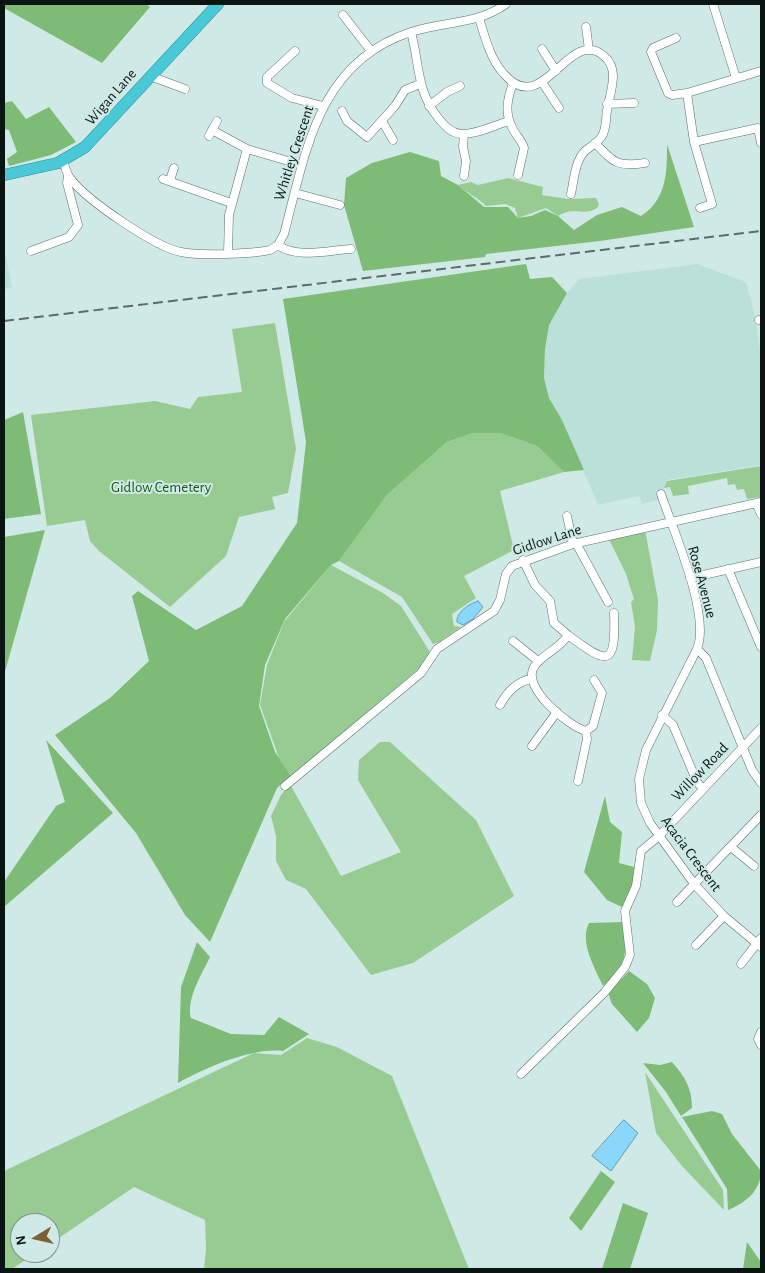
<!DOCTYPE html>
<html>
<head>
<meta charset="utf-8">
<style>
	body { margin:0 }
	#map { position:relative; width:765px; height:1273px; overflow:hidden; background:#cfeae6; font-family:"Alegreya Sans",sans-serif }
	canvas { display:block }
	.frame { position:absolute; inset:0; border:5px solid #0a1413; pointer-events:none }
	.north { position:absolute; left:10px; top:1213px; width:50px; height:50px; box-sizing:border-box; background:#cfeae6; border:1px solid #809492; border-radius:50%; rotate:261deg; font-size:14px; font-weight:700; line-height:20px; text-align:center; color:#0a1413 }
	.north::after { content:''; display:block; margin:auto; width:18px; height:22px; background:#7d6034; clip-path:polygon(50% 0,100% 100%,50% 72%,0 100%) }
</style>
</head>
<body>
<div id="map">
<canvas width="765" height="1273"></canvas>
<div class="frame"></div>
<div class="north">N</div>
</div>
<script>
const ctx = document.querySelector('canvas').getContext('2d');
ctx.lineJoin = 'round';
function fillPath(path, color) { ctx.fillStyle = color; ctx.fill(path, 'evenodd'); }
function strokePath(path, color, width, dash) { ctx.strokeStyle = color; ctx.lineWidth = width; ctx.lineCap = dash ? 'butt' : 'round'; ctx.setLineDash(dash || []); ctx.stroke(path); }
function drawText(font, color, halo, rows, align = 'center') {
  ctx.font = font + ' "Alegreya Sans",sans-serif'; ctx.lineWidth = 4; ctx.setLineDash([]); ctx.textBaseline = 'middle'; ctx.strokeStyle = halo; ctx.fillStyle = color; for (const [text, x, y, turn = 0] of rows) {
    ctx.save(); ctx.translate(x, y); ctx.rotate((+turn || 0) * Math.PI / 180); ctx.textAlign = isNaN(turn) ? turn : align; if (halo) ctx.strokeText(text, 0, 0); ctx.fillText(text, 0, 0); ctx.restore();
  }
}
const built = new Path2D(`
	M4,246L12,288L4,289Z
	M697,264L746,282L756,319L761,359V465L667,480L660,500L650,502L642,504L639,496L598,505L562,420L549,398L544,378L545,349L549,325L567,293L579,279Z`);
const green = new Path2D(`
	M508,178L543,187L542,195L568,199L596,198L599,204L598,207C584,218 575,205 558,216L546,208L518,218L515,208L505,204L486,206C477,197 467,193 458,185L471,182L478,185Z
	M275,323L296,449L288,493L272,497L275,509L239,517L226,556L170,607L99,551L90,541L85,520L47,526L31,415L155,401L190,409L198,397L242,392L232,329Z
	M473,433H500L537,446L564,472L500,491L514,550L464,576L476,598L452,614L454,626L461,627L439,642L433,644L402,597L339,561L387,495L447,442Z
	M761,466V497L747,499L744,489L737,490L735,484L728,485L727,478L688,486L689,494L673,496L670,487L664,488L667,481Z
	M645,530L658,600L657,630L650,661L632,660L635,627L631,602L634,599L626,574L609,539Z
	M331,565L383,593L401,606L430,652L429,660L291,776L279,758L260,705L267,665L284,622Z
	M380,742H390L476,820L514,896L413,963L371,975L306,889L286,880L276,861V836L271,816L281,795L290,784L341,876L401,852L358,780L359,760Z
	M307,1038L337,1047L392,1076L469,1269H204L206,1249L205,1220L134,1187L50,1244V1223H20V1253H36L12,1269H4V1171L254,1053L281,1055Z
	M645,1072L723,1190L724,1210L682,1166L656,1133Z`);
const forest = new Path2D(`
	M4,4H146L150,7L102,63L4,8Z
	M12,101L26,119L49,107L76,142L51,155L9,166L7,159L17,152L9,130L4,129V103Z
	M667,144L694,227L600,241L486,254L485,257L363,271L344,205L346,178L372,163L410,152L439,161L441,176L458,185L484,207H508L518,218L531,216L545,210L558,216L574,230L597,215L622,207L641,216C667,199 667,172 667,144Z
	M526,264L530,279L552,277L567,293L549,325L545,349L544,378L549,398L562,420L584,470L564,472L537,446L500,433H473L447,442L387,495L339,561L331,565L285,619L265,665L259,706L275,752L291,776L277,788L210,942L185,915L136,833L55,735L110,698L149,661L132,596L138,591L196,630L242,606L297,523L306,442L283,299Z
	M23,412L41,514L4,519V420Z
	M45,530L4,675V537Z
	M46,740L113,813L4,907V882L56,806L65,802Z
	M605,796L610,822L622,832L619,863L634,867L633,883L622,907L607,900L584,872Z
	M623,922C628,952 627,965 603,986C595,968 579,942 589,923Z
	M197,942L210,957C202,974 186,998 191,1018L231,1034L264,1035L279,1017L309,1034L283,1051C253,1047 204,1068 178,1083L181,987Z
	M629,971L647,984L655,998L649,1018L637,1032L612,1004L608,993Z
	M672,1062C685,1077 692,1088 692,1108L681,1116L666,1092L643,1063L660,1065Z
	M712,1111L722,1114L732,1134L761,1171C761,1191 745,1203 728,1210L727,1189L682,1117Z
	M601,1171L615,1182L581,1231L569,1218Z
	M623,1203L648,1213L630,1269H602Z
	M747,1242L761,1262V1269H743Z`);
const water = new Path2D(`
	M478,601L483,607L473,619L463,625L457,622C456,612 469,604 478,601Z
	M624,1120L638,1133L611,1171L592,1156Z`);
const minor = new Path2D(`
	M713,4L736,78
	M343,15L371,51
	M479,18C485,37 490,59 504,74C543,120 569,25 604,56C610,61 613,69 613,76C613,91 606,106 606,121C605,127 605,131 602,136C598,143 591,146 585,151C575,161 574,180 571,194
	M586,27L589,50
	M411,32C420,65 416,91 439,119C445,126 451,133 461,134C476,135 495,125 509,121
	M676,38L653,48L651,52L668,93L672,95L687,93L761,71
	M542,49L556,71
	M295,51L267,77V83L292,98L323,106
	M150,76L185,89
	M542,82L559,108
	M513,83C508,97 504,112 512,127C515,135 522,140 524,148L518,175
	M687,93L694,142L712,204L700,208
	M607,104L634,103
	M429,106L447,92L460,86
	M342,111L347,121L367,137L395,106L405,90L420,84
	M382,121L393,140
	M212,130L247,149L302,165
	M209,136L217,121
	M694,142L758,128L761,143
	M595,143C614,163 617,167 645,163
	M63,160C65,166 66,173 70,178C86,200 155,247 181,252C200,256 251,254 270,250L278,245L284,234C306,151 318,62 411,32C444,21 477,25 506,4
	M464,176L466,161L463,147L464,134
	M163,179L231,203
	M170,180L174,168
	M295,193L340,205
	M278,245C296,259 329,250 351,249
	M31,251L69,237L78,225L67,183L68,176
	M228,253L229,215L247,149
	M759,320H761
	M661,494C673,530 711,615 697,649L646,750L639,779L641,803L650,823L695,885L724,916L761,947
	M756,503L761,514
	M567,516L573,544
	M576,543L608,602
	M523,560L535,585L550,601L554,623L568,635C560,649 542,654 534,667C521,687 568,726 586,731L593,726L602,693L594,680
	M728,569L761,647
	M690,578L761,562
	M568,635C608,665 616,668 614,613
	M513,641L538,661
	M697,649L706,658L752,770L761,783
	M500,705C507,692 516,682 531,679
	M662,715L673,725L697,782L703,789
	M532,746L557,712
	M578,781L587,739L586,731
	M285,786L421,673L437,649L494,611L500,600L506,574L512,566L573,544L761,502
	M731,847L754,866
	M677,902L761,815
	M696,945L724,916
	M741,964L761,938
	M761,1032L758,1039L761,1045
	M521,1074L604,993L625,967L630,955L625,911L636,886L641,851L659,836L761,728`);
const highway = new Path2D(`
	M4,175L58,163L85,147L218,4`);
const rail = new Path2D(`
	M4,321L761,231`);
const streetNames = [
	["Wigan Lane",111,97,-49],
	["Whitley Crescent",294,153,-72],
	["Gidlow Lane",547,540,-18],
	["Rose Avenue",702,582,75],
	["Willow Road",700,772,-46],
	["Acacia Crescent",691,854,53]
];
const parkNames = [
	["Gidlow Cemetery",161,487]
];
fillPath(built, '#bbe0da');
fillPath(green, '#97cb91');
fillPath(forest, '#7dbb76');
fillPath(water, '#89d7fb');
strokePath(water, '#639cb5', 1);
strokePath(minor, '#58706d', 9);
strokePath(highway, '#338993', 12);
strokePath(minor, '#fff', 8);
strokePath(highway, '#49c8d8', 11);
strokePath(rail, '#5a6b69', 2, [10, 5]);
drawText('15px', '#0a1413', '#cfeae6', streetNames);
drawText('15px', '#1a5714', '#cfeae6', parkNames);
</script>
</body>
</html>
